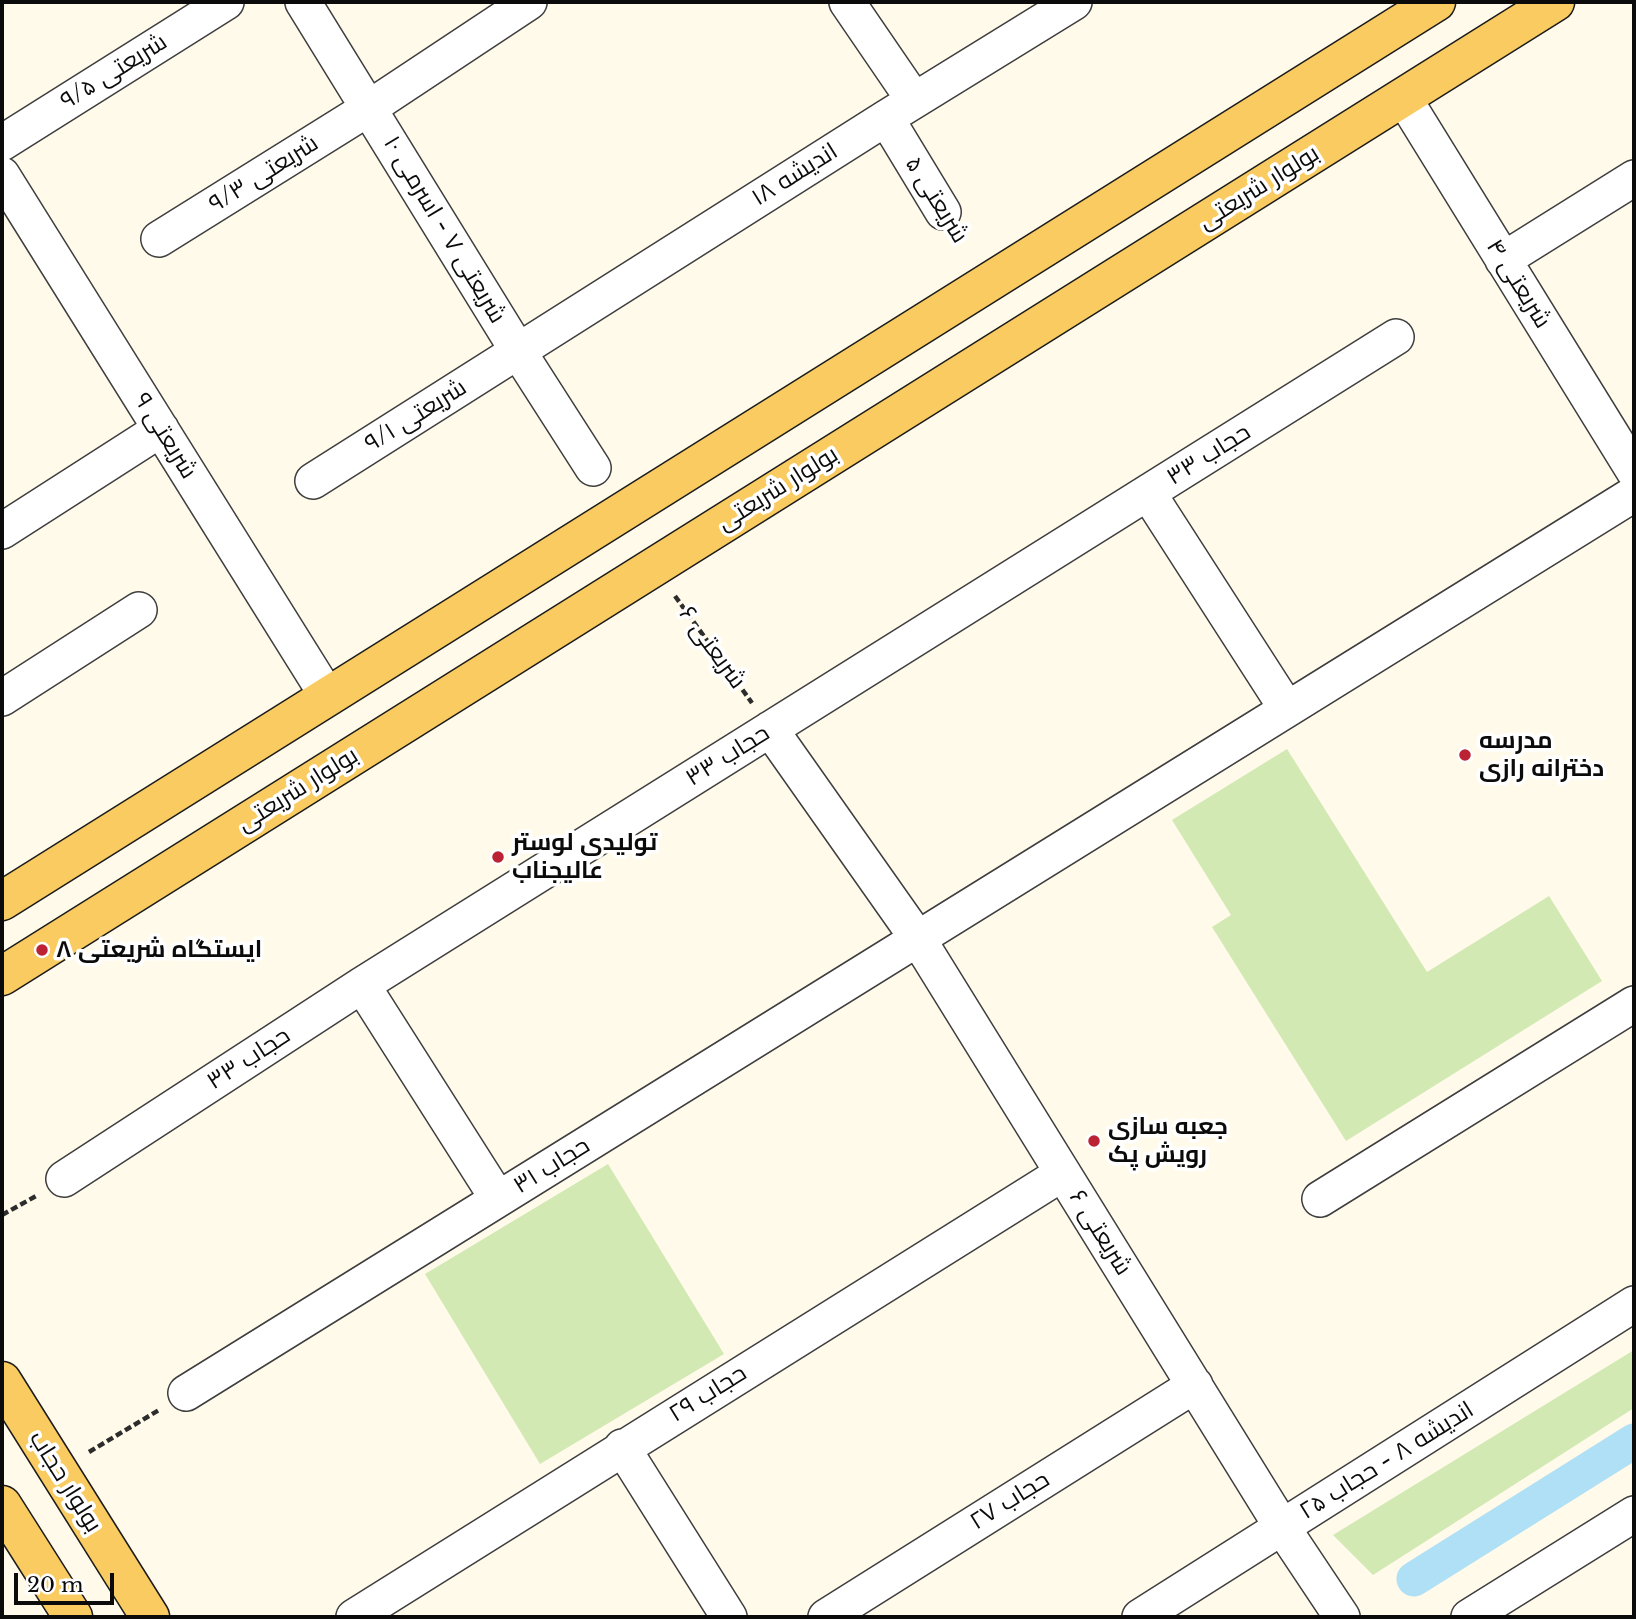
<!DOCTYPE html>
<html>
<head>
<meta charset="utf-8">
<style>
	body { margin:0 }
	#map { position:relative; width:1636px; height:1619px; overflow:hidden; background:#fffaea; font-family:"Libre Baskerville",serif }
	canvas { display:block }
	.frame { position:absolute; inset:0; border:4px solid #0b0b0b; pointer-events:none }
	.scale { position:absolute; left:14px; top:1573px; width:100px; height:32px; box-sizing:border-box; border:4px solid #0b0b0b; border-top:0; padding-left:9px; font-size:21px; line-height:24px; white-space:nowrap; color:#0b0b0b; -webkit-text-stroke:5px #fff; paint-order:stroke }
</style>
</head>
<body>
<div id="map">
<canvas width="1636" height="1619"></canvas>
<div class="frame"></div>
<div class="scale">20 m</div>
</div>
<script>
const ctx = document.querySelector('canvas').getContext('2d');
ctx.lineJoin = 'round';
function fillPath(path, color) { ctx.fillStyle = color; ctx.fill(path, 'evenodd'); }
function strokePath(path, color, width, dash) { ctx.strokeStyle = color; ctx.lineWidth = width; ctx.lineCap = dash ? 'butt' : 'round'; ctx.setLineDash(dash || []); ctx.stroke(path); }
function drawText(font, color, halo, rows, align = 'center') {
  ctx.font = font + ' "Libre Baskerville",Cairo,serif'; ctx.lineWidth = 7; ctx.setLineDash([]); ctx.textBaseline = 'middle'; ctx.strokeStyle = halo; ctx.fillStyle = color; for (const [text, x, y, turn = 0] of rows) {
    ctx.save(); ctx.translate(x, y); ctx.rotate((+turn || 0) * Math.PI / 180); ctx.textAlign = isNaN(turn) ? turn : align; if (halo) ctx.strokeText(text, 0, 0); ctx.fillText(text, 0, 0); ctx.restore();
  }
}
const green = new Path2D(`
	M1287,749L1427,972L1549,896L1602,981L1346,1141L1212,927L1231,915L1172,820Z
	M608,1164L724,1354L540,1464L425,1274Z
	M1634,1350V1408L1373,1575L1333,1535Z`);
const canal = new Path2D(`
	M1414,1579L1634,1441`);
const path = new Path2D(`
	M675,596L752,703
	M2,1215L36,1196
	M89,1452L159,1410`);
const minor = new Path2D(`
	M303,2L518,351L593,468
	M847,2L914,100
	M1403,97L1634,471
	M886,118L943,212
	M2,143L226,2
	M2,175L328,697
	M159,239L369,108L529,2
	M1503,260L1634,178
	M313,481L886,118L1074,2
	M1148,493L1287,709
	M2,531L161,429
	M2,698L139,610
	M770,729L918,939L1282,1527L1342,1617
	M362,985L498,1199
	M64,1179L362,985L1396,337
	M1320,1199L1634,1004
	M186,1393L1634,494
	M622,1447L729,1617
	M354,1617L1063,1173
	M826,1617L1195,1385
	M1140,1617L1634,1304
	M1469,1617L1634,1514`);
const major = new Path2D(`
	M2,901L1436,2
	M2,976L1555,2
	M2,1381L150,1617
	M2,1505L73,1617`);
const markers = [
	[1465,755,7,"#bb2334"],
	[498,857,7,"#bb2334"],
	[42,950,7,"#bb2334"],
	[1094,1141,7,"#bb2334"]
];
const streetNames = [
	["شریعتی ۹/۵",114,72,-32],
	["شریعتی ۹/۳",264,174,-32],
	["اندیشه ۱۸",795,175,-32],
	["بولوار شریعتی",1259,188,-32],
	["شریعتی ۵",936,200,58],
	["شریعتی ۷ - اسرمی ۱۰",444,230,59],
	["شریعتی ۴",1518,284,58],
	["شریعتی ۹/۱",416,416,-32],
	["شریعتی ۹",165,436,58],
	["حجاب ۳۳",1209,455,-32],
	["بولوار شریعتی",778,489,-32],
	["شریعتی ۶",712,648,54],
	["حجاب ۳۳",728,756,-32],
	["بولوار شریعتی",298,790,-32],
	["حجاب ۳۳",249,1059,-33],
	["حجاب ۳۱",552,1166,-32],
	["شریعتی ۶",1100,1233,58],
	["حجاب ۲۹",708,1394,-32],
	["اندیشه ۸ - حجاب ۲۵",1387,1461,-32],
	["بولوار حجاب",65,1482,58],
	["حجاب ۲۷",1010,1501,-32]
];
const poiNames = [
	["مدرسه",1479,741],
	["دخترانه رازی",1479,769],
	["تولیدی لوستر",512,843],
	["عالیجناب",512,871],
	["ایستگاه شریعتی ۸",56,950],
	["جعبه سازی",1108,1127],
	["رویش پک",1108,1155]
];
fillPath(green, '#d3e9b4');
strokePath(canal, '#afe0f6', 35);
strokePath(minor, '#3e3e3e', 38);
strokePath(major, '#1c1c1c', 41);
strokePath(path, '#2d2d2d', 4.5, [7, 3.5]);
strokePath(minor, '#fff', 35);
strokePath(major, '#f9cb60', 38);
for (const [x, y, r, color] of markers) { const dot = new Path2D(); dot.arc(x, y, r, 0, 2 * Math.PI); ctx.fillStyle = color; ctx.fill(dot); strokePath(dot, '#fff', 2.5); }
drawText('24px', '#0b0b0b', '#fff', streetNames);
drawText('bold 24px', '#0b0b0b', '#fff', poiNames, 'left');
</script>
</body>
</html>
